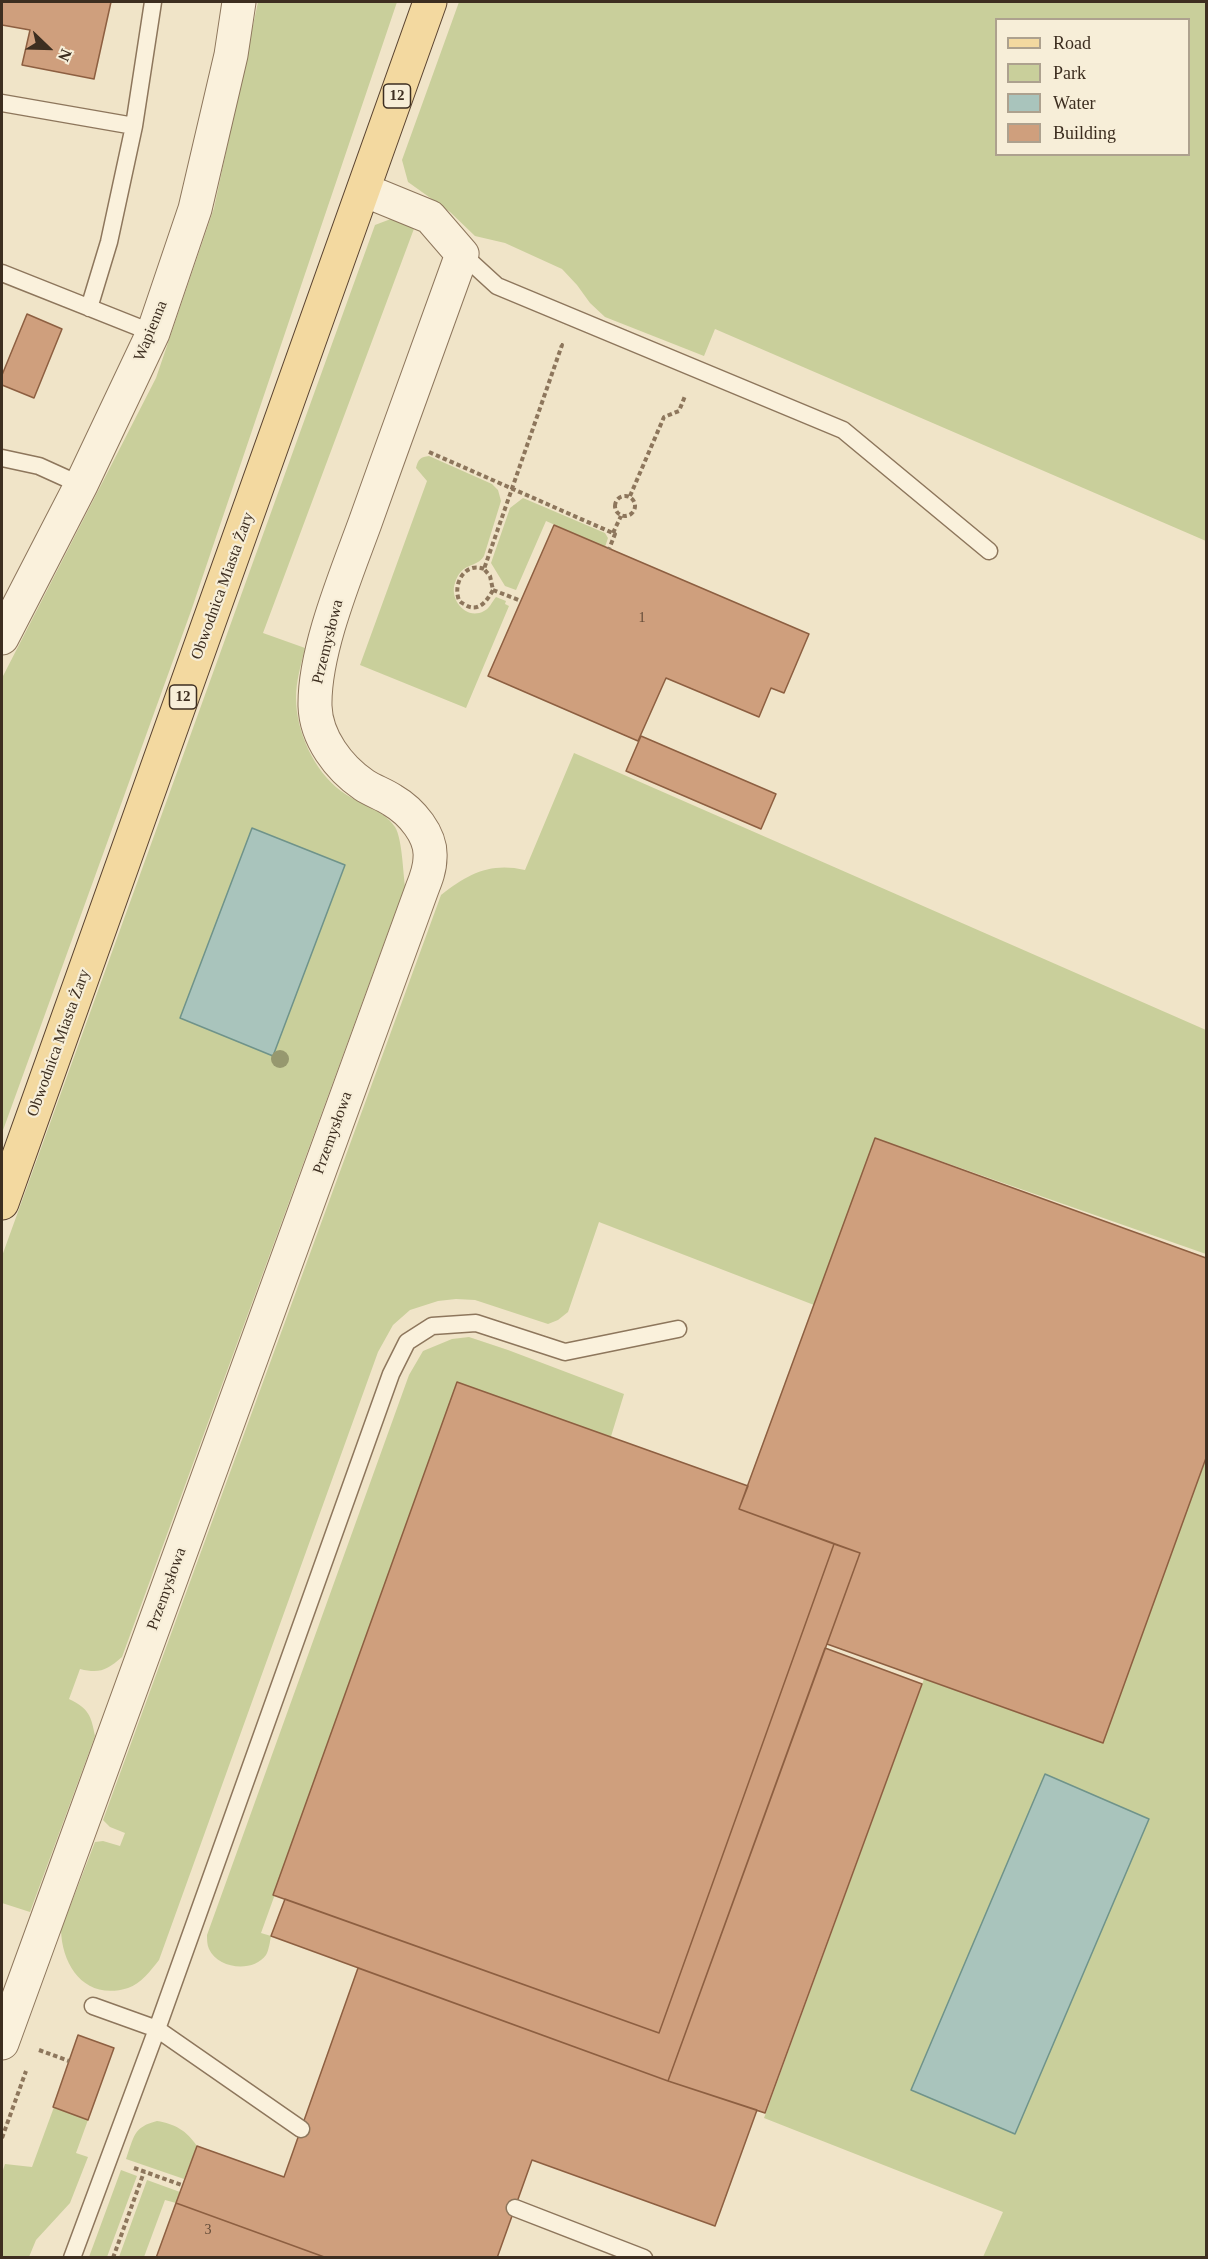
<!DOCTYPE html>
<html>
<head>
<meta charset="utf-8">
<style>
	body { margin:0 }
	#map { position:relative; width:1208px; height:2259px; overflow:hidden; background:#f0e4c8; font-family:"Times New Roman",serif }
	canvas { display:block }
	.frame { position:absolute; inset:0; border:3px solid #3d2e20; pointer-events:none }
	.legend { position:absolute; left:995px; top:18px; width:195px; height:138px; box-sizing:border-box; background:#f7eed8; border:2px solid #ada18e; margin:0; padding:8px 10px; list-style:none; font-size:18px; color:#3d2e20 }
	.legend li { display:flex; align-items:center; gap:12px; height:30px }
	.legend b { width:30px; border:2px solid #ada18e }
	.north { position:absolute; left:18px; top:18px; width:60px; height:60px; -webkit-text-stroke:4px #f7eed8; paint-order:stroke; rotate:113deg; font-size:16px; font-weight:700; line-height:24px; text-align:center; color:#3d2e20 }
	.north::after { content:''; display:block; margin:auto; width:21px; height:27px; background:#3d2e20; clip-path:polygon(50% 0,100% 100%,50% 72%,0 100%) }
</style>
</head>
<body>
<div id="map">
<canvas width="1208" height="2259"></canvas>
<div class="frame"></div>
<ul class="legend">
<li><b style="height:8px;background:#f3d9a0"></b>Road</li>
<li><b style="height:16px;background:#c9cf9b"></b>Park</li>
<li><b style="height:16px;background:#a9c4bc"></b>Water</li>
<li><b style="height:16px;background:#cf9f7d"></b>Building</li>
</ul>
<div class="north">N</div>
</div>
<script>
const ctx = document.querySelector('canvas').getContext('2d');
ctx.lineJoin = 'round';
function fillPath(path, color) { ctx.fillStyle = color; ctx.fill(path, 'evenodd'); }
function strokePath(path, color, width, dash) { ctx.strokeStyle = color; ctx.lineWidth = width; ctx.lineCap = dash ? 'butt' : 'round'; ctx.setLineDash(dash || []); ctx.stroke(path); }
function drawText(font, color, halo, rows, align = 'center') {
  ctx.font = font + ' "Times New Roman",serif'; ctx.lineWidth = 4.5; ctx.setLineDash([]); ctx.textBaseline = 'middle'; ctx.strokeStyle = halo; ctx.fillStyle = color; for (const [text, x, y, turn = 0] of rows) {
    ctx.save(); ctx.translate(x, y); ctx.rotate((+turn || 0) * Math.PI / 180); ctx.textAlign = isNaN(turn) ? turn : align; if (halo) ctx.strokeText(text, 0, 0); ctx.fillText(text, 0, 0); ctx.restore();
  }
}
const green = new Path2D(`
	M258,2H397L191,611L2,1133V678L156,378L214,208Z
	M459,2H1206V541L715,329L704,356L605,317L590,303L577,285L562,269L505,243L475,236L450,212L408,182L402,160ZM996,20H1188V154H996Z
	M396,217L415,226L263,633L305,648C301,665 296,681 296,698C296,731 314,771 341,791C358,804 382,808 395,827C402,838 403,871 405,886L122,1657C107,1670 100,1674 80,1669L69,1699C89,1709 91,1715 95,1736L30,1912L2,1903V1256L375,225Z
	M429,456L492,484L498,490L501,501L484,556C476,569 462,561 455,583C449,599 466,621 484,611C489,609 492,602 496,597L506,601L505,604L509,606L466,708L360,665L427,481L416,468C418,459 421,457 429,456Z
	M523,498L605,533L608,538L605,547L546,521L516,590L505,586L491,563L510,508Z
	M574,753L1206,1030V1254L875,1138L814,1305L599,1222L568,1312L558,1320L548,1324L475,1300L456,1299L438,1301L410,1310L393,1325L378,1352L159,1960C151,1970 141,1984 128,1988C86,2001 62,1967 61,1930L95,1842L103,1841L120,1846L125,1833L110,1827L103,1820L441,895C468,874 490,862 525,870Z
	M469,1337L508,1350L624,1394L605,1456L312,1792L261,1933L271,1936C270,1941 269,1950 266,1955C253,1973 218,1969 209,1949C207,1945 207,1939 207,1935L409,1375L423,1351L452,1339Z
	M1206,1445V2257H983L1003,2212L764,2118L924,1679L1103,1743Z
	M54,2107L88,2120L76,2153L88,2157L70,2203L36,2240L29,2257H2V2173L5,2164L32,2167Z
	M157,2121C175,2124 186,2130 197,2146L184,2179L126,2159C134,2137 133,2127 157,2121Z
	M121,2170L137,2176L107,2257H89Z
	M147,2180L180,2192L176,2203L165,2200L144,2257H119Z`);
const water = new Path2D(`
	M252,828L345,865L273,1056L180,1018Z
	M1045,1774L1149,1819L1015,2134L911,2090Z`);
const building = new Path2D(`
	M2,2H111L94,79L22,65L30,30L2,25Z
	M27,314L62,329L34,398L2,385V375Z
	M554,525L809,634L784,693L771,688L759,717L666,678L638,741L488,676Z
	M641,736L776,794L761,829L626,771Z
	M875,1138L1206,1258V1458L1103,1743L827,1644L860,1553L739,1509Z
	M457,1382L748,1486L739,1509L834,1544L659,2033L273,1895Z
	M834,1544L860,1553L668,2081L271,1936L285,1899L659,2033Z
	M825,1648L922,1684L765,2113L668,2081Z
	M358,1968L668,2081L757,2110L715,2226L532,2160L497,2258H327L176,2203L197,2146L284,2177Z
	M78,2035L114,2048L88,2120L53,2107Z
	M176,2203L327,2258H156Z`);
const path = new Path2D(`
	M429,452L615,534L609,549
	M615 506a10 10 0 1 1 20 0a10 10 0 1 1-20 0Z
	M630,496L664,417L679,411L685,396
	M613,533L621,516
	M484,569C467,562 454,580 458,597C459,601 460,602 464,604C478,614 487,601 493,590L490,576L484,569L562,345H561
	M493,590L521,601
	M39,2050L69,2061
	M2,2138L26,2071
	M134,2168L182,2185
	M113,2258L144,2172`);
const lane = new Path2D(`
	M2,103L134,126
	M462,254L497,286L843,430L989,551
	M2,273L153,333
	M89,308L109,242L134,126L153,2
	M2,458L39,466L81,485
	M301,2129L157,2029L391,1374L407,1342L432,1326L476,1323L565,1352L678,1329
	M515,2208L644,2258
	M72,2258L157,2029L93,2006`);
const street = new Path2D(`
	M2,638L81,485L153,333L195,209L231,55L239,2
	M2,2043L422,889C426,879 430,869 430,858C432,835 411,811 392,800C383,794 373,791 364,785C339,768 316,738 315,706C314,651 346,575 365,523C397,433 430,343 462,254L430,217L364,190`);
const primary = new Path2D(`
	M2,1203L430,2`);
const trees = [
	[280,1059]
];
const numberNames = [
	["1",642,618],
	["3",208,2230]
];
const shields = [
	[397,96,27],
	[183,697,27]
];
const shieldNames = [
	["12",397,96],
	["12",183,697]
];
const streetNames = [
	["Wapienna",151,331,-68],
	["Obwodnica Miasta Żary",223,586,-70],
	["Przemysłowa",328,642,-76],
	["Obwodnica Miasta Żary",59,1043,-70],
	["Przemysłowa",333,1133,-70],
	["Przemysłowa",167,1589,-70]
];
fillPath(green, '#c9cf9b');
fillPath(water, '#a9c4bc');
strokePath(water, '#6f938a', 1.5);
fillPath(building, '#cf9f7d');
strokePath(building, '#8d5f41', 1.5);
strokePath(lane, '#8d765c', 19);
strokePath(street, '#8d765c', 35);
strokePath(primary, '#5b4430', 35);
strokePath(path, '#8d765c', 4, [4.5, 3]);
strokePath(lane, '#faf1dc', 16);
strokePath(street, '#faf1dc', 33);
strokePath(primary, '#f3d9a0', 33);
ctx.fillStyle = '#96986f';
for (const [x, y] of trees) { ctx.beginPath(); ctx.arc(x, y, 9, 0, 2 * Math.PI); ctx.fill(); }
drawText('14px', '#624a37', null, numberNames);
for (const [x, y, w] of shields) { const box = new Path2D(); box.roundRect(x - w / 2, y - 12, w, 24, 4.5); ctx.fillStyle = '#f7eed8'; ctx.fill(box); strokePath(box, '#3d2e20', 1.5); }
drawText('bold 15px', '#3d2e20', null, shieldNames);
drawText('16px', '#3d2e20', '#f7eed8', streetNames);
</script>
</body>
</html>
